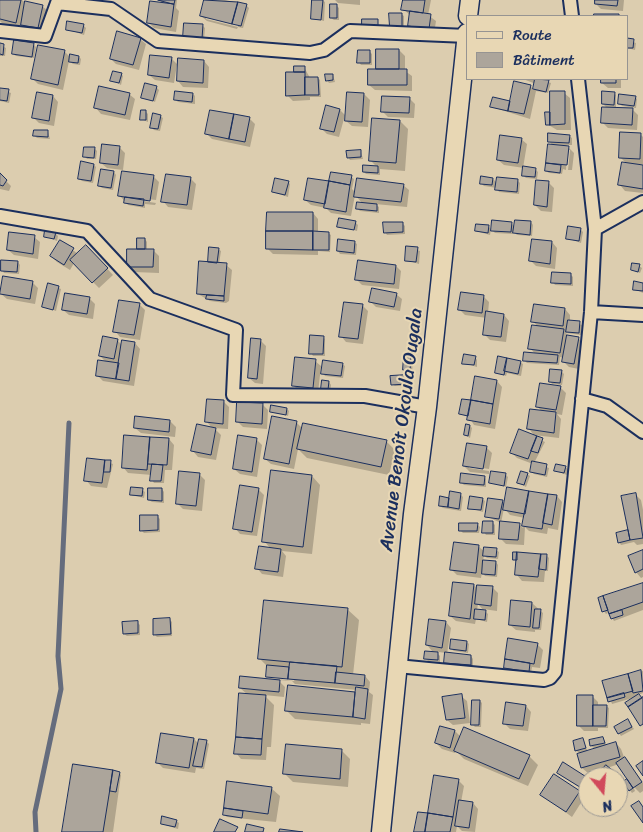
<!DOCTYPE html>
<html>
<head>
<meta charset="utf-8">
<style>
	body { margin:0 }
	#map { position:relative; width:643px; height:832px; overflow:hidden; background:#dccdaf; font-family:Sriracha,sans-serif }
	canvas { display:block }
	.legend { position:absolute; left:466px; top:15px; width:162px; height:65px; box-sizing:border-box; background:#e8d7b4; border:1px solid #969492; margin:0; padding:6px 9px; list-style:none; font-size:15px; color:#1b2f5e }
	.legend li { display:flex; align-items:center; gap:10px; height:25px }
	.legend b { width:25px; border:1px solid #969492 }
	.north { position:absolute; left:578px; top:767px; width:50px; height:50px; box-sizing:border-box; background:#e8d7b4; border:1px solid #969492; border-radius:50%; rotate:163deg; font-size:14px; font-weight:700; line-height:20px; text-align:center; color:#1b2f5e }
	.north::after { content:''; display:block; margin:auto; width:18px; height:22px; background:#d1495b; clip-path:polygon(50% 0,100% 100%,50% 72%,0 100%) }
</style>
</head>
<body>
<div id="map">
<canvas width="643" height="832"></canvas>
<ul class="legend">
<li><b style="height:6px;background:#e8d7b4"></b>Route</li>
<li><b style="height:14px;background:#aca59b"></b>Bâtiment</li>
</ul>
<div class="north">N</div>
</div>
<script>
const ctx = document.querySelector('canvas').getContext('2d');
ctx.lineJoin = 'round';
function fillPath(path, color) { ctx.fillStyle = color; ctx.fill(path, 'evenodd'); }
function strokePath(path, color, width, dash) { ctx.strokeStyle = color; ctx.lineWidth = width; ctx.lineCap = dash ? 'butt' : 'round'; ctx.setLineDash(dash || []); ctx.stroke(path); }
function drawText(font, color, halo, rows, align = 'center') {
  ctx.font = font + ' Sriracha,sans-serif'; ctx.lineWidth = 4; ctx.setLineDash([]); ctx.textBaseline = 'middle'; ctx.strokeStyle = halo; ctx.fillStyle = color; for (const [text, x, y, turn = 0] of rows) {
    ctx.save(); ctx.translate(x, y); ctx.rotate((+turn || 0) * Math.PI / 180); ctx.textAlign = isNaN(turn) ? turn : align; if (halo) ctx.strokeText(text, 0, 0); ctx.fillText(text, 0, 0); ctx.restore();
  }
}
const shadow = new Path2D(`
	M1,0H22L27,4L42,6L48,11L43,33L28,30L22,25V28L3,24L0,21Z
	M160,0H177L176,8L179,11L176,32L154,28L148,22L162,4Z
	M205,0H225L246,5L249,8L243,28L238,27L237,29L207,21L201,16ZM206,16L238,24V27L206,19Z
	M313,0H322L325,2L324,21L312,18Z
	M335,0H360V5L338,3Z
	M404,0H431L428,15L436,21L434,34L415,31L409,26L410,15L403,9Z
	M596,0H624L623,11L601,9L596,4Z
	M336,5L339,8V20H334L331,18Z
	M401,14L404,16V29H393Z
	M83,25L86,28L84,35L67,29Z
	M202,25L205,28L204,40H187Z
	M140,39L146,44L139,70L116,64L111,59Z
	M627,40L636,43L635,50L627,48Z
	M33,44L36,47L34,58L16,56L13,54Z
	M0,45L6,48L5,56H0Z
	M399,50L405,56V71L412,76V91L375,90L369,85L377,70Z
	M369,51L372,54V65H361L359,62Z
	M65,52L71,58L79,57L81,59L80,65L73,64L69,61L63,90L38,84L33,79Z
	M171,58L177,64L174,83L155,80L149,75Z
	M204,61L209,67L208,88L183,87L178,81Z
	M304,67L310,78H318L320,80L321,97H310V100L293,101L288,96L295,73Z
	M121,74L123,76L121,85L112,80Z
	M333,75L335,82L329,83L327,80Z
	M523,79H539L551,83L548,93L536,91L530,119L492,107L511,102L530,86L534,90L536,84Z
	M602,79H621V88H608L602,83Z
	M156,87L159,90L155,102L143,97Z
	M0,89L11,93L9,103L0,101Z
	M348,93L364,94L370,100L368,127L352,126L346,121Z
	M564,93L570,98L571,130H557L547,124Z
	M614,93L616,95V109H632L638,115L637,130L608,128L603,123L607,108L603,104Z
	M38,94L53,96L58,102L54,126L39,123L34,118Z
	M129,94L135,99L130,120L101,114L96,108Z
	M193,94L195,96V104L178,102L176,100Z
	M635,97L637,99L636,108L622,106L620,104Z
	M409,98L415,104L414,118L388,117L382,111Z
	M327,106L340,110L345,115L339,137L327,134L321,128Z
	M146,112L148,114V122L141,119Z
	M160,116L163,118L160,131L154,130L151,127Z
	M249,118L255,124L250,147L212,139L207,134Z
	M400,121L408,129L405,171L380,169V175L366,174L364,172L377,167L370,160Z
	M48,132L50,139L37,138L35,136Z
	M641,135L643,137V164H636L635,166L643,167V193L625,191L620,185L627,164L620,157Z
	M569,136L572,138V145H566L574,153L572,170H568L570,150H567L566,170L563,169L562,174L549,173L546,171L549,145L553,146L549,141Z
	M521,139L527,144L523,168L535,169L538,172L537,179L526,178L523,175L524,168L504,165L498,160Z
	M119,147L125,153L123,170L107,168L101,163Z
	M95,149L97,151L96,159H87L85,156Z
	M361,152L363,159L350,160L348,157Z
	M94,165L96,167L93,183L82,181L79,179Z
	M114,172L116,175L113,190L102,188L99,185Z
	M0,175L11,186L9,191L0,189Z
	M153,176L159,182L156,200L140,198L143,201L156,203L155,205L145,204V208L128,205L120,196Z
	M351,177L354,179L352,189L356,193L403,185L409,190L407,207L375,204L379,207V213L360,211L357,208L363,204L355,195L351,216L331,213L326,208L311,205L305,200L330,183Z
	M191,179L196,184L192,210L168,207L163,201Z
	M493,179L497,183L518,181L520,183L519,194L499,192L497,188L484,186L481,183Z
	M288,182L290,184L288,197L273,192Z
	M548,182L554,188L552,212L541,211L535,205Z
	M313,213L318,219V232L328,233L331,235L330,252L318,251V255L273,254L268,249Z
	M355,222L358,225L357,231L339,226Z
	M531,222L533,225L532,236L517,235L513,231V234L495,233L492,230L511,223L515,227Z
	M402,223L405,226V234L387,235L385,232Z
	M488,226L491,229L490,235L476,231Z
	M580,229L583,232L581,243L567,238Z
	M55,233L58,236L57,241L45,236Z
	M34,237L40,242L38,259L14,255L8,250Z
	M145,239L147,242V250H153L159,256V273L134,272L128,266L140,250Z
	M61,241L78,254L86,246L113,275L99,288L74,263L70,270L57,262L51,256Z
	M354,242L357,244L356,255L340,254L338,251Z
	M552,242L557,248L555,269L536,266L531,261Z
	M408,247L420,251L419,264L406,260Z
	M218,249L221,251L219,264L226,265L232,270L229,301L226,303L210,301L198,294L209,263Z
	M18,262L20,265L19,274L4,273L2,270Z
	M396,266L401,271L399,289L362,285L356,279Z
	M639,266L642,268L640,273L632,270Z
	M571,275L573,277V286L555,285L553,282Z
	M32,282L38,288L35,304L7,299L1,294Z
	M49,284L61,289L56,311L43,306Z
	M643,284V293L634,289Z
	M396,294L402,299L400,311L376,307L371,302Z
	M483,296L489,302L488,313L504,315L509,321L506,342L490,340L484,334L487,318L465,315L460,310Z
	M89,298L95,304L93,319L69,315L63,310Z
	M139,304L145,310L140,340L120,337L115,331Z
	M362,305L368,311L363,344L346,342L341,336Z
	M565,309L570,315V321L582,325L581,335L566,333L569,337L579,339L584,344L579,369L569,367L563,361L564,358L560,357L559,365L527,363L524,360L536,355L530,348L538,327L533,321Z
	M323,337L325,339V356H313L311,353Z
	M117,340L123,346L135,343L140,349L134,386L103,381L97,375L107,363L100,356Z
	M260,340L266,346L263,384L255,383L249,378Z
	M411,356L413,359L412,373L404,370Z
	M475,357L477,360V367L464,363Z
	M315,361L321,366L318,393L299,391L293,385Z
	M520,362L523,364L521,376L507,373L506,376L496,373Z
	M342,364L345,366L343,378L325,376L323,373Z
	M561,371L564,374L562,385L552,384L550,381Z
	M406,376L409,386H395L392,384Z
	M497,381L502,387L495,429L474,425L469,417L460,414Z
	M329,382L331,385L330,392L325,391L323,389Z
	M560,387L566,393L562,415L557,414L561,419L559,438L534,435L529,429L542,412L537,406Z
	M224,402L229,407L228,429L214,428L221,435L216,460L198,457L193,451L213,429L207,422Z
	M263,405L268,410L267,429L243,427L237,421Z
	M287,409L289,411L288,416L271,411Z
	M170,421L176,427L175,437L141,433L135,428Z
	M296,422L303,429L386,441L395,450L389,475L307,458L298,449L294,469L271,464L265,459Z
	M470,426L472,428L470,438L465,435Z
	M520,431L545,442L534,463L549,468L547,477L534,474L531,471L533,464L517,458L512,453Z
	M125,436L169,439L174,445L172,470H165L164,483H154L152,480V475L128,473L123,467Z
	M256,439L262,445L257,477L240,474L234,469Z
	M486,447L492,453L489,469L469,466V468L489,471V474L470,472L464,466Z
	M104,461L113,464L107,488L91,486L86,480Z
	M565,467L568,469L567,475L556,471Z
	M273,472L312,476L320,485L312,554L282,551L286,556L283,577L262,574L257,568L271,549L264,541Z
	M199,474L205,480L202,511L183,509L177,503Z
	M505,474L508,477L506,487L490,482Z
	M527,474L530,476L526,487L519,483Z
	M484,477L486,479V487L464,485L461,482Z
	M508,488L557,496L562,502L558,530L548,528L547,534L529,531L525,527L524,545L506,544L500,538L519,524L523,528L525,518L510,515L504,508L501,523L486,516L502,501L506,505Z
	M162,489L164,492V503L152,502L149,500Z
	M258,489L264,495L257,536L240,534L235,528Z
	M142,490L145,492L144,498L131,495Z
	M460,494L463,497L461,511L443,508L440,506L441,498L450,499Z
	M635,494L641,500L643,510V544L637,545L634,542L621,545L619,542L630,531Z
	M482,499L485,501L483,512L469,508Z
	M157,516L160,519V532L144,533L141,530Z
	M493,523L495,525V535H486L484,532Z
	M477,524L480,527L479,533H463L460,530Z
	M478,546L485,552L496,550L499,552L498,559L487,558L484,555L483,561L496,562L498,565L497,577L485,576L482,572L481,578L457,575L452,570Z
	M643,551V577L641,578L636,572Z
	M515,553L547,556L549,558L548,571H545L544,582L522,581L517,575Z
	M643,584V610L614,621L609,612L606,614L604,611Z
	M474,585L478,590L493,588L498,593L497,611L483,609L488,614L487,622L476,619L475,624L456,621L450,616ZM478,604L484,611L477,610Z
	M532,603L543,613L541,630H535V632L516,630L510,625Z
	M347,609L359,620L353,675L365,676L370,682L369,692L373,695L370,724L361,723V725L295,719L286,710L355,693L356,695L357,690L295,684L292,681L278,680L285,687L284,697L264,695L274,705L271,747H267L266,760L241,759L236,753L248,695L240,688L271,680L269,678L294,681L295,678L268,677V667L259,658Z
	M170,620L172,622V636L157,637L154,634Z
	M137,622L140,625V635L127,636L124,634Z
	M446,622L451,628L447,654L471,656L473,659V667L448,665L445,662L446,653L432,651L427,645Z
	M467,642L469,644L468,653L454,651L451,649Z
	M537,644L543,650L540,668L532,667L531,673L507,670L505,668Z
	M438,654L440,656V662L428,661L425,658Z
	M643,671V693L638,695L643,699V727L636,697L612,704L604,681Z
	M461,696L467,701L470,723L453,725L447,720Z
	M593,697L598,702V706H606L609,708L608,728H598V731H584L578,725Z
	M480,701L482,703L481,727H475L473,725Z
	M526,706L531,712L528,731L510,729L504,723Z
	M628,721L634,729L621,736L619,733Z
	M455,731L461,737L529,756L538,765L528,786L464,759L456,751L455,753L442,749L436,743Z
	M603,738L607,746L616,743L621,749L624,757L643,783V791L640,793L633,786L635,791L632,793L626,785L618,795V777H598L605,768L588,773L582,768L578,754H580L576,750L583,740L588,752L595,749L591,746ZM619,764L631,785L625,783L607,768Z
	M194,739L199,744L206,741L209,744L204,769L196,768L195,773L163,768L157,762Z
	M287,745L342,751L350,759L348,787L293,782L284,773Z
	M564,764L588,779V793L558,773Z
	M74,766L119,773L121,775L113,832H63Z
	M458,780L464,786L461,802L473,803L478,809L475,832L462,831L457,826L456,832H415Z
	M228,783L271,788L280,796L276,822L227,817L224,815Z
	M579,792L584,798L572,817L542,795Z
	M618,797L624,802L617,810L613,807H618Z
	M176,821L179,823L178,829L162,824Z`);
const stream = new Path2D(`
	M36,832L35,812L61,689L58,656L69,423`);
const building = new Path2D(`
	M0,0H21L16,23L0,19Z
	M158,0H175L174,4Z
	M204,0L238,2L232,24L200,16Z
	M312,0H323L321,20L311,19Z
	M403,0H425L423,13L401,10Z
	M595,0H618L617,6L595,4Z
	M25,1L43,5L38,28L21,25Z
	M150,1L174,4L171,27L147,23Z
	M238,2L247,4L241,26L232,24Z
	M330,4H337V18H330Z
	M410,11L431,14L429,29L408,26Z
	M389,13H402V27H390Z
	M594,14H619V16H594Z
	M362,19H378V26H362Z
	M67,21L84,24L82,33L66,30Z
	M184,23L203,24L202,39L183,38Z
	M117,31L141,38L133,65L110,59Z
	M627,38L634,39L633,48H627Z
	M14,40L34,43L32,57L12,54Z
	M0,43L4,44L3,55L0,54Z
	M38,45L65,50L58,85L31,79Z
	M376,49H399V69H376Z
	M358,50H370V63H357Z
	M70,54L79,56L78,63L69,62Z
	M150,55L172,57L169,78L148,75Z
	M178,58L204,60L203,83L177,81Z
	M294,66H305V72H294Z
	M368,69H407V85H368Z
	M113,71L122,73L119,83L110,81Z
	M286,72H305V95L286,96Z
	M325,74H333V80L326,81Z
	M305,77H318L319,95H305Z
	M535,79L549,80L546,92L533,89Z
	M601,79H616V83H601Z
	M514,81L531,85L524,114L508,111Z
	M145,83L157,86L153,101L141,98Z
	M99,86L130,93L125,115L94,108Z
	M0,88L9,89L7,101L0,100Z
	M175,91L193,93L192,102L174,100Z
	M550,91H565V124L550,125Z
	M602,91L615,92L614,105L602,104Z
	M37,92L53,95L49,121L32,118Z
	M347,92L364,93L362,122L345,121Z
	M619,94L636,96L634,106L618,104Z
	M382,96L410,97L409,113L381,112Z
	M493,97L510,101L508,111L490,107Z
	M326,105L340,109L334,132L320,129Z
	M602,107L633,108L632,125L601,123Z
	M141,110H146V120H140Z
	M210,110L234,114L229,139L205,134Z
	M545,112H550V125H546Z
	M153,113L161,115L158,129L150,128Z
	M234,114L250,117L245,142L229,139Z
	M372,118L400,120L396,163L369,161Z
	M34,130H48V137L33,136Z
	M620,132L641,133L640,159L619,158Z
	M548,133L570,135L569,143L548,142Z
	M500,135L522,138L518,163L497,160Z
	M102,144L120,146L118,165L100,163Z
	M548,144L569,146L567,165L546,163Z
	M84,147H95L94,158L83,157Z
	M361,150V157L347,158L346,151Z
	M81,161L94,164L91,181L78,179Z
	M622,162L643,165V189L618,185Z
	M546,163L561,165L560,173L545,171Z
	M363,165L378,166V173L363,172Z
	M523,166L536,168L535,177L522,176Z
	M101,169L114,171L111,188L98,186Z
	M122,171L154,175L150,201L118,196Z
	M331,172L352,175L350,185L329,181Z
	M0,173L7,180L3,186L0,185Z
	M166,174L191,177L187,205L161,202Z
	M481,176L493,178L492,185L480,184Z
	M497,177L518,179L517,192L495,190Z
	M275,178L289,181L285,195L272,192Z
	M308,178L329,181L325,204L304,200Z
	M357,178L404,184L401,202L354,197Z
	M536,180L549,181L547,207L534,205Z
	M329,181L350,185L346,212L324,208Z
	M125,197L144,199L143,206L124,203Z
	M357,202L377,204V211L356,209Z
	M267,212H313V231H266Z
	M339,218L356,221L354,230L337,227Z
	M492,220L512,222L511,232L491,231Z
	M515,220L531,221L530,235L513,233Z
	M383,222H403V232L384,233Z
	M476,224L489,225L488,233L475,231Z
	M568,226L581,228L579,241L566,239Z
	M45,230L56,232L54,239L44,237Z
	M266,231H313V250L266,249Z
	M313,231L329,232V250H313Z
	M9,232L35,235L33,254L7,250Z
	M137,238H145V249H137Z
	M338,239L355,241L354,253L337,251Z
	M532,239L552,241L550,264L529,261Z
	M60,240L74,248L64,265L50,256Z
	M86,245L108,268L92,283L70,260Z
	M406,246L418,247L416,262L405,261Z
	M209,247L219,248L217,263L208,262Z
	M127,249H154L153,267H127Z
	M1,260L18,261L17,272L1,271Z
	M358,260L396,265L394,284L355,280Z
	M199,261L227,263L224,296L197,294Z
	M632,263L640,264L638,272L631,270Z
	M552,272L571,273V284L551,283Z
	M3,276L33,281L30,299L0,294Z
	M634,281L643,283V291L633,290Z
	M48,283L59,286L53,310L42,307Z
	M372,288L397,293L394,307L369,302Z
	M461,292L484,295L482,313L458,310Z
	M65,293L90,297L87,314L62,310Z
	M207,295L224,296V301L206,299Z
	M119,300L140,303L134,335L113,332Z
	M344,302L363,304L358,339L339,337Z
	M534,304L565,308L563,326L531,322Z
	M486,311L504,314L501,337L483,335Z
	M568,320L580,321L579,333L566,332Z
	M532,325L564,329L560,353L528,349Z
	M310,335L324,336L323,354H309Z
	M567,335L579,337L574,364L562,362Z
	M103,336L118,339L114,359L99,356Z
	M251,338L261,339L257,379L248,378Z
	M122,340L135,342L129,381L116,379Z
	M524,352L558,355L557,363L523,361Z
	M464,354L476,356L474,365L462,364Z
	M404,355H411L410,371L403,370Z
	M498,356L507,358L504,375L495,373Z
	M295,357L316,359L313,388L292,386Z
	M507,358L521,361L518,374L504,371Z
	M98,360L119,363L116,379L96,376Z
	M323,360L343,363L341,376L321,374Z
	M550,369L562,370L560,383L549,382Z
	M407,375V384L391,385L390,376Z
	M475,376L497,380L493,404L471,400Z
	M322,380L329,381L328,390L321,389Z
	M540,383L561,386L556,410L536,407Z
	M207,399L224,400L223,424L205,422Z
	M462,399L471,400L468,416L459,414Z
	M471,400L493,404L490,424L467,420Z
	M237,402L263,403L262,424L236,422Z
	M271,405L287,408L286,415L270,412Z
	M530,409L556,412L554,433L527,429Z
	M135,416L170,420L169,432L134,428Z
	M272,416L297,421L289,464L264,459Z
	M303,423L387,440L381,467L297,449Z
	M197,424L216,428L211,455L191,451Z
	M466,424L470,425L468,436L464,435Z
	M519,429L537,436L528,459L510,453Z
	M124,435L150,437L147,470L122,468Z
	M238,435L257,438L252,472L233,469Z
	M537,436L543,438L538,453L531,451Z
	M150,437L169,438L167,465L148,464Z
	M467,443L487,446L483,469L463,466Z
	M87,458L105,460L102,483L84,481Z
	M105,460H111L110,472H104Z
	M532,461L547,464L545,475L530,472Z
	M152,464L163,465L161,481H150Z
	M556,464L566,466L564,473L554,471Z
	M271,470L312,475L303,547L262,542Z
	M179,471L200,473L196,506L176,504Z
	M491,471L506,473L504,486L489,483Z
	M521,471L528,473L524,485L517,483Z
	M461,473L485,476L484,485L460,483Z
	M240,485L259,488L252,532L233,529Z
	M131,487L143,488L142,496L130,495Z
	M507,487L529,491L525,514L503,510Z
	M148,488H162V501L148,500Z
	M450,491L461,493L459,509L448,507Z
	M529,491L548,494L542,529L522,526Z
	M636,493L643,538L630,540L621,496Z
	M548,494L557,495L552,525L543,523Z
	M440,496L449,498L448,507L439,506Z
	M470,496L483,498L481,510L468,509Z
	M488,498L503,500L499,519L485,517Z
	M140,515H158V530L140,531Z
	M483,521H493V533H482Z
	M500,521L520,523L518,540L499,539Z
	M459,523H478L477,531H459Z
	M628,530L630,540L618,543L616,533Z
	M454,542L479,545L476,573L450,570Z
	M259,546L281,549L278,572L255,569Z
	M484,547L497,548L496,557L483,556Z
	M643,550V569L635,573L628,556Z
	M513,552H517V560H513Z
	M517,552L541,554L538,577L515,575Z
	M541,554H547L546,570L539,569Z
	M483,560L496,561L495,575L482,574Z
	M453,582L474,584L470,619L449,616Z
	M643,583V602L609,614L603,596Z
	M477,585L493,586L491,606L475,604Z
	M603,596L608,610L602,612L598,598Z
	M264,600L348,608L342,667L258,659Z
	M511,600L532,602L530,627L509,625Z
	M475,609L486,610L485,620L474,619Z
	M535,609H541L539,628H533Z
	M622,610L623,615L611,619L609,614Z
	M170,618L171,634L153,635V619Z
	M429,619L446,621L442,648L426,645Z
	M138,621V633L123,634L122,622Z
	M508,638L538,643L534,664L505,659Z
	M451,639L467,641L466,651L450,649Z
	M425,651L438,652V660L424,659Z
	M445,652L471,655V665L444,663Z
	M505,659L530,663L529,672L504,668Z
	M290,662L337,666L335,683L288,679Z
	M267,665L289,667L288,679L266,677Z
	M641,670L643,691L633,693L628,674Z
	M336,672L365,675L364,686L335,683Z
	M628,674L633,691L607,698L602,681Z
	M240,676L280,680L279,692L239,688Z
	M288,685L355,692L353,717L285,711Z
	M356,687L368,689L365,719L353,717Z
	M239,693L266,695L262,739L236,737Z
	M624,693L625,697L608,702L607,698Z
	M462,694L465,718L446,720L442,697Z
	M639,694L642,698L628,707L625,703Z
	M577,695H593V726H577Z
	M643,697V724L640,726L628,707Z
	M472,700H480L479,725H471Z
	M506,702L526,705L523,726L503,724Z
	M593,705H607L606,726H593Z
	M628,719L632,727L618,734L614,727Z
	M440,726L455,730L450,748L435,743Z
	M464,727L530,755L519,779L454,751Z
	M161,733L194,738L189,768L156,763Z
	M236,737L262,739L261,755L234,754Z
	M603,737L605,743L590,746L589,740Z
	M583,738L586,748L575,751L573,741Z
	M199,739L207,740L202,767L193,766Z
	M616,742L620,757L581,768L577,754Z
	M286,744L342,749L340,779L283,774Z
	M625,757L642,782L633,788L616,763Z
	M643,761V776L636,766Z
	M563,762L588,778L583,789L557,773Z
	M73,764L113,770L103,832H62Z
	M606,765L622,778L618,783V777H596Z
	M113,770L120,772L116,792L110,791Z
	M554,774L580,791L566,812L540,795Z
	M434,775L459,779L453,817L428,813Z
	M627,779L633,788L629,791L623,782Z
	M227,781L272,787L268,814L224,808Z
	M459,800L473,802L469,828L455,826Z
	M639,801L643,807V823L631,806Z
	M224,808L243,811L242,818L223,815Z
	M418,812L428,813L425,832H414Z
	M428,813L453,817L450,832H425Z
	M162,816L177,820L175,827L161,824Z
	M220,819L238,827L235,832H214Z
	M247,824L264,828L263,832H245Z
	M280,829L303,832H279Z`);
const street = new Path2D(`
	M570,0L572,16
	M0,31L45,36L57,3L111,9L158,41L310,53L324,50L350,31L467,36
	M0,216L87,231L150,299L236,330L233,395L365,396L427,407
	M595,229L643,202
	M591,312L643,315
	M582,399L607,406L643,432
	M397,666L544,680L550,678L555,672L591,312L595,229L578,79`);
const secondary = new Path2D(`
	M468,16L470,0
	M381,832L413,514L427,407L467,33`);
const streetNames = [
	["Avenue Benoît Okoula Ougala",402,430,-83]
];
fillPath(shadow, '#0003');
strokePath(stream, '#656c7d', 5);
fillPath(building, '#aca59b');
strokePath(building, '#1b2f5e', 1);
strokePath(street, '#1b2f5e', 16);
strokePath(secondary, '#1b2f5e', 21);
strokePath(street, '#e8d7b4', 12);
strokePath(secondary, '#e8d7b4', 18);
drawText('19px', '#1b2f5e', '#e8d7b4', streetNames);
</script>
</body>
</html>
